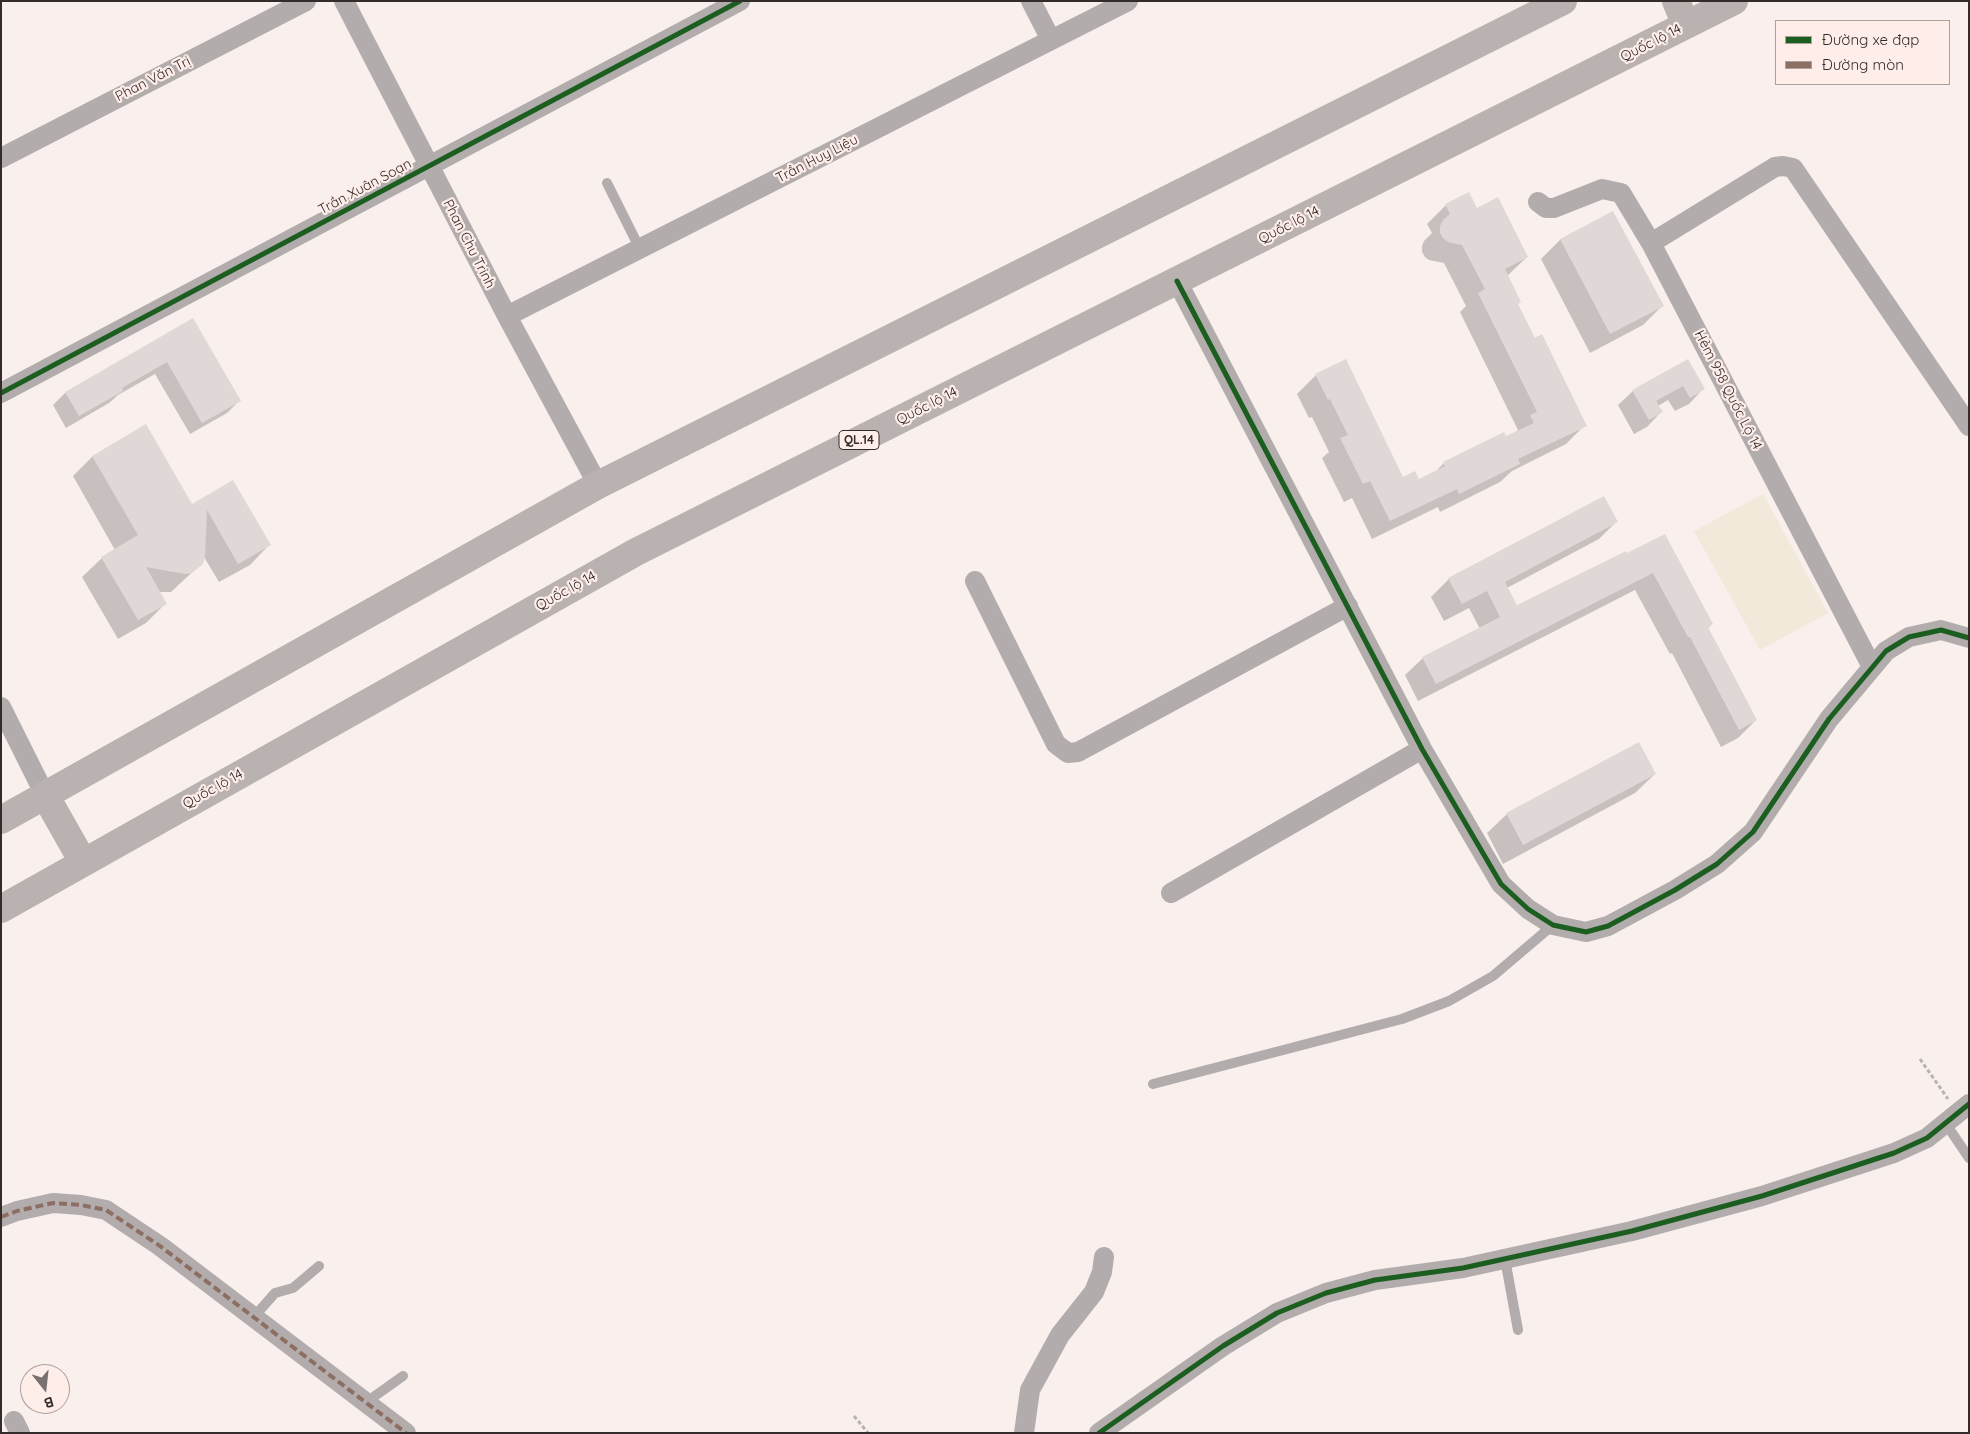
<!DOCTYPE html>
<html>
<head>
<meta charset="utf-8">
<style>
	body { margin:0 }
	#map { position:relative; width:1970px; height:1434px; overflow:hidden; background:#f9f0ee; font-family:Quicksand,sans-serif }
	canvas { display:block }
	.frame { position:absolute; inset:0; border:2px solid #322c2b; pointer-events:none }
	.legend { position:absolute; left:1775px; top:20px; width:175px; height:65px; box-sizing:border-box; background:#feede9; border:1px solid #aca09d; margin:0; padding:6px 9px; list-style:none; font-size:15px; color:#322c2b }
	.legend li { display:flex; align-items:center; gap:10px; height:25px }
	.legend b { width:25px; border:1px solid #aca09d }
	.north { position:absolute; left:20px; top:1364px; width:50px; height:50px; box-sizing:border-box; background:#feede9; border:1px solid #aca09d; border-radius:50%; rotate:164deg; font-size:14px; font-weight:700; line-height:20px; text-align:center; color:#322c2b }
	.north::after { content:''; display:block; margin:auto; width:18px; height:22px; background:#78716f; clip-path:polygon(50% 0,100% 100%,50% 72%,0 100%) }
</style>
</head>
<body>
<div id="map">
<canvas width="1970" height="1434"></canvas>
<div class="frame"></div>
<ul class="legend">
<li><b style="height:6px;background:#1b5e20"></b>Đường xe đạp</li>
<li><b style="height:6px;background:#8d6e63"></b>Đường mòn</li>
</ul>
<div class="north">B</div>
</div>
<script>
const ctx = document.querySelector('canvas').getContext('2d');
ctx.lineJoin = 'round';
function fillPath(path, color) { ctx.fillStyle = color; ctx.fill(path, 'evenodd'); }
function strokePath(path, color, width, dash) { ctx.strokeStyle = color; ctx.lineWidth = width; ctx.lineCap = dash ? 'butt' : 'round'; ctx.setLineDash(dash || []); ctx.stroke(path); }
function drawText(font, color, halo, rows, align = 'center') {
  ctx.font = font + ' Quicksand,sans-serif'; ctx.lineWidth = 4.5; ctx.setLineDash([]); ctx.textBaseline = 'middle'; ctx.strokeStyle = halo; ctx.fillStyle = color; for (const [text, x, y, turn = 0] of rows) {
    ctx.save(); ctx.translate(x, y); ctx.rotate((+turn || 0) * Math.PI / 180); ctx.textAlign = isNaN(turn) ? turn : align; if (halo) ctx.strokeText(text, 0, 0); ctx.fillText(text, 0, 0); ctx.restore();
  }
}
const green = new Path2D(`
	M1763,494L1828,613L1760,650L1694,531Z`);
const shadow = new Path2D(`
	M1446,205L1476,209L1527,257L1507,276L1517,305L1534,339L1585,425L1566,444L1512,471L1500,482L1440,512L1438,507L1372,539L1352,498L1344,502L1322,458L1329,452L1312,417L1309,418L1297,394L1316,375L1403,479L1418,480L1434,473L1444,463L1506,438L1518,430L1460,312L1466,306L1444,263L1429,260L1425,257L1422,252V246L1424,241L1432,233L1427,224Z
	M1613,212L1662,306L1643,325L1590,353L1541,259L1560,240Z
	M193,320L240,400L227,413L190,434L155,374L118,395L109,403L66,428L53,405L65,393Z
	M1688,361L1703,389L1689,404L1675,411L1668,400L1658,406L1661,412L1647,427L1634,434L1618,405L1633,391Z
	M146,426L192,506L233,482L269,545L250,565L219,582L204,557L202,563L171,592H159L165,604L146,623L118,639L82,577L102,558L115,550L73,476L92,457Z
	M1616,522L1599,539L1507,588L1516,607L1626,555L1664,535L1712,624L1707,629L1756,720L1738,738L1721,747L1672,653L1670,654L1635,590L1418,701L1405,675L1423,658L1480,629L1469,608L1444,621L1431,597L1449,579Z
	M1655,774L1635,793L1503,864L1487,833L1507,814Z`);
const building = new Path2D(`
	M1469,192L1477,208L1498,197L1528,257L1505,269L1521,302L1518,304L1535,338L1542,334L1587,426L1518,459L1520,464L1459,494L1457,489L1390,521L1370,481L1363,484L1340,438L1348,435L1330,399L1328,400L1315,374L1346,359L1403,477L1415,471L1419,479L1445,466L1443,462L1504,432L1506,436L1534,423L1530,415L1537,412L1478,293L1485,289L1462,245L1448,242L1443,238L1440,233V226L1443,220L1450,214L1445,204Z
	M1613,211L1664,306L1610,334L1560,239Z
	M193,318L241,401L202,423L167,362L122,388L123,391L79,416L65,392Z
	M1688,359L1705,389L1690,398L1683,386L1656,401L1663,412L1649,420L1632,390Z
	M146,424L192,504L233,480L271,545L238,564L207,510L205,557L203,564L192,573L185,574L146,567L167,604L138,620L101,557L138,535L92,456Z
	M1604,496L1618,522L1505,582L1517,605L1626,551L1627,553L1665,534L1713,624L1708,627L1757,720L1739,730L1690,637H1688L1653,573L1436,684L1422,657L1500,617L1487,591L1462,604L1448,578Z
	M1639,742L1656,774L1523,845L1506,813Z`);
const path = new Path2D(`
	M1920,1059L1948,1099
	M854,1416L868,1433`);
const service = new Path2D(`
	M607,183L640,249
	M1153,1084L1402,1019L1449,1001L1493,976L1553,925
	M1946,1124L1969,1158
	M1505,1259L1518,1330
	M253,1318L275,1293L293,1288L319,1266
	M365,1403L403,1376`);
const minor = new Path2D(`
	M344,1L507,316L598,485
	M1031,1L1051,40
	M1,158L306,1
	M1538,202L1546,208H1554L1602,189L1621,193L1651,243L1872,667
	M1651,243L1775,167L1783,166L1793,168L1969,426
	M1177,281L1422,749L1501,884L1528,909L1553,925L1586,932L1608,926L1675,890L1717,864L1753,832L1829,719L1886,651L1909,637L1941,630L1969,638
	M507,316L1128,1
	M1,393L740,1
	M975,581L1056,744L1068,753L1078,752L1348,606
	M1,707L45,795
	M1171,893L1422,749
	M1,1217L17,1211L53,1203L81,1205L106,1210L160,1246L406,1433
	M14,1421L20,1433
	M1024,1433L1030,1390L1060,1335L1094,1292L1102,1272L1104,1257
	M1099,1433L1223,1346L1277,1313L1326,1293L1375,1280L1463,1268L1632,1231L1762,1196L1894,1153L1927,1138L1969,1104`);
const trunk = new Path2D(`
	M1676,1L1686,25
	M45,795L83,862
	M1,820L598,485L1563,1
	M1,909L636,552L1734,1`);
const quiet = new Path2D(`
	M1,1217L17,1211L53,1203L81,1205L106,1210L160,1246L406,1433`);
const cycleway = new Path2D(`
	M1177,281L1422,749L1501,884L1528,909L1553,925L1586,932L1608,926L1675,890L1717,864L1753,832L1829,719L1886,651L1909,637L1941,630L1969,638
	M1,393L740,1
	M1099,1433L1223,1346L1277,1313L1326,1293L1375,1280L1463,1268L1632,1231L1762,1196L1894,1153L1927,1138L1969,1104`);
const shields = [
	[859,440,40]
];
const shieldNames = [
	["QL.14",859,440]
];
const streetNames = [
	["Quốc lộ 14",1651,43,-27],
	["Phan Văn Trị",153,79,-27],
	["Trần Huy Liệu",817,159,-27],
	["Trần Xuân Soạn",365,187,-28],
	["Quốc lộ 14",1289,225,-27],
	["Phan Chu Trinh",469,244,63],
	["Hẻm 958 Quốc Lộ 14",1728,390,63],
	["Quốc lộ 14",927,406,-27],
	["Quốc lộ 14",566,591,-29],
	["Quốc lộ 14",213,789,-29]
];
fillPath(green, '#f1e9da');
fillPath(shadow, '#0003');
fillPath(building, '#dfd8d6');
strokePath(path, '#b8b3b3', 3, [4, 2.5]);
strokePath(service, '#b2acad', 10);
strokePath(minor, '#b2acad', 20);
strokePath(trunk, '#b9b2b1', 28);
strokePath(quiet, '#8d6e63', 4, [8, 4]);
strokePath(cycleway, '#1b5e20', 5);
for (const [x, y, w] of shields) { const box = new Path2D(); box.roundRect(x - w / 2, y - 9.5, w, 19, 4); ctx.fillStyle = '#feede9'; ctx.fill(box); strokePath(box, '#322c2b', 1); }
drawText('bold 12px', '#322c2b', null, shieldNames);
drawText('14px', '#322c2b', '#feede9', streetNames);
</script>
</body>
</html>
